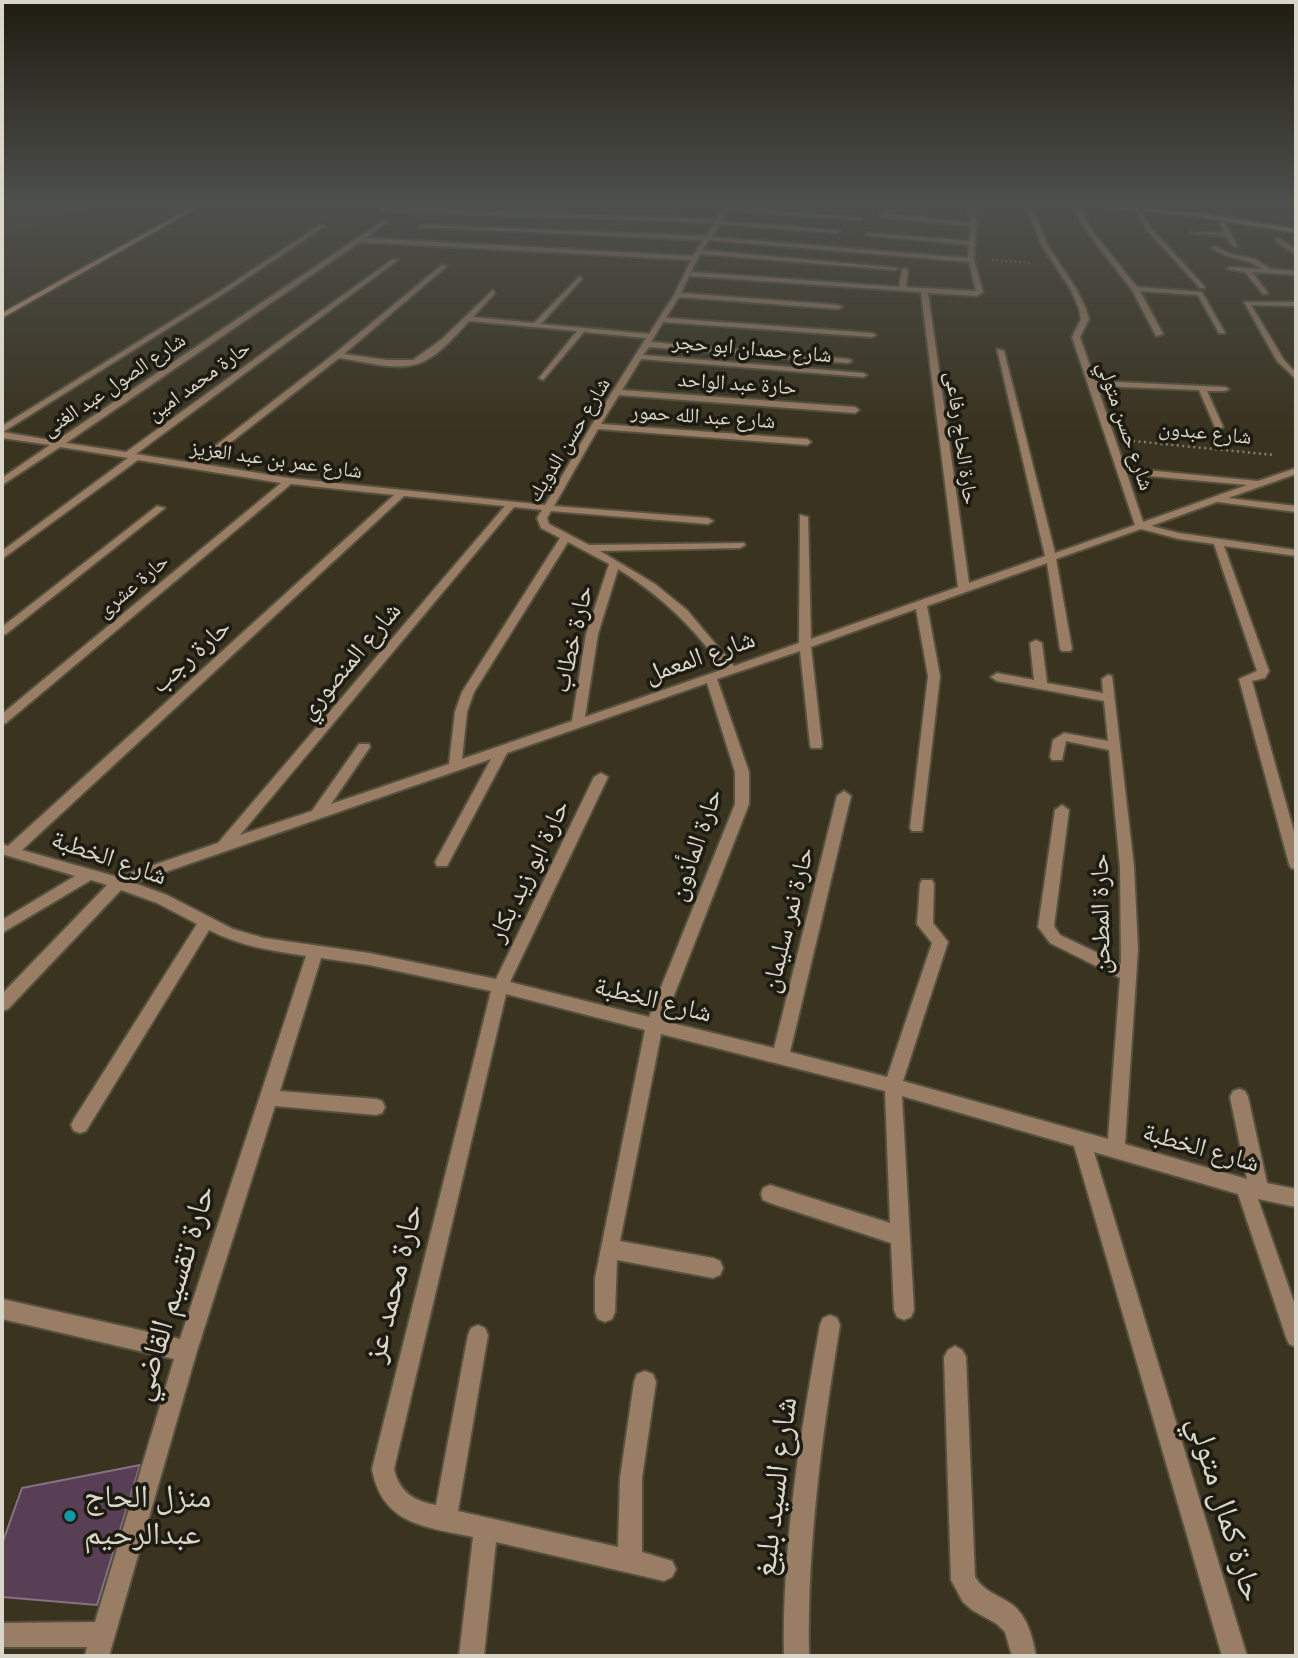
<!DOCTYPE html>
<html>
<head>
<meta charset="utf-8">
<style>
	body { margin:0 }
	#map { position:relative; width:1298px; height:1658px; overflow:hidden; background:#39331f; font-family:Cabin,sans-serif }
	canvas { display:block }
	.frame { position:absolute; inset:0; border:4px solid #dad7ca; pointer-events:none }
</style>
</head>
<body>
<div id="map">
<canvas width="1298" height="1658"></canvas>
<div class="frame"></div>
</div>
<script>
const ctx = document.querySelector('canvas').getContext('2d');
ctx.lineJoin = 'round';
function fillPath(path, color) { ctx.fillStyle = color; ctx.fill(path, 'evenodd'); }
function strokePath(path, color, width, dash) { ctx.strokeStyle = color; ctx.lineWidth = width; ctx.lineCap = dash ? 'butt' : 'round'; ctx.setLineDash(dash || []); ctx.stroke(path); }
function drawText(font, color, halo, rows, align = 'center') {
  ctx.font = font + ' Cabin,"Noto Naskh Arabic",sans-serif'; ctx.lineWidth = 7; ctx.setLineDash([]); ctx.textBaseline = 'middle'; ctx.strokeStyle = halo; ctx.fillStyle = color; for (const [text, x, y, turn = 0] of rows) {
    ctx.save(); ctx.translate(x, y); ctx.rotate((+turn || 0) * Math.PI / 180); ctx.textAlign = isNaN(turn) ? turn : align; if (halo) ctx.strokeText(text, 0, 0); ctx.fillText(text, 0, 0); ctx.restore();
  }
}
const education = new Path2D(`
	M2,204H101L2,236Z`);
const building = new Path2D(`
	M140,1465L97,1605L2,1597V1544L22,1488Z`);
const pathFar1 = new Path2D(`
	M992,260L1032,263`);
const path = new Path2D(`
	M1133,441L1274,455`);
const street = new Path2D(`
	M727,204H733L731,207L862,218L859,220L729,210L722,221L840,231L837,233L720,224L711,237L968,258L969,245L865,235L868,233L969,241L970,226L885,218L880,214L891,204H897L886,214L970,222L968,204H974L976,224L974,259L983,292L977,296L928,293L969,583L1045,556L997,349L1004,351L1055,553L1135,525L1072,337L1081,319L1079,309L1071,290L1042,246L1025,204H1031L1048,246L1077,290L1086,309L1089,319L1080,337L1095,381L1225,387L1229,389L1225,391H1207L1223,427L1219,430L1215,427L1199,390L1097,386L1125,468L1258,481L1296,468V474L1228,498L1296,506V512L1217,502L1151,526L1179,533L1296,550V556L1224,546L1269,671L1265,678L1252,681L1296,839V869L1291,868L1289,864L1239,679L1257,671L1214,544L1179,539L1141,529L1056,559L1072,649L1070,651H1062L1060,649L1047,563L927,606L940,676L922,831H912L910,828L928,676L916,609L811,647L822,745L821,748H811L810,745L800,651L717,679L749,772V804L664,1021L774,1048L837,796L844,791L851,796L790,1052L887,1077L932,943L917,924L920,884L922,880H932L934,884L933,923L948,942L903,1081L1108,1139L1120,978L1050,943L1038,927L1055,810L1062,805L1069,810L1054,926L1060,935L1121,964L1120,867L1109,750L1066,741L1062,760H1052L1050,757L1053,740L1064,733L1108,741L1104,701L997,681L991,677L997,673L1034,680L1030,643L1036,640L1042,643L1047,683L1103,693L1102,679L1108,675L1112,676L1134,867L1138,949L1125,1144L1247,1179L1230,1097L1233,1091L1239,1089L1245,1091L1248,1097L1267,1183L1296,1189V1207L1258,1199L1296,1308V1347L1289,1344L1286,1337L1238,1194L1094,1152L1247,1656H1222L1074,1146L902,1096L914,1310L911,1317L904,1320L897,1317L894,1310L891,1243L770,1203L763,1200L761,1194L763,1188L770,1185L890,1223L885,1091L661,1034L620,1241L713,1258L720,1261L723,1268L720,1275L713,1278L617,1260L615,1312L612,1319L605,1322L598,1319L595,1312V1278L645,1030L506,994L394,1469C399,1492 414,1501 436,1505L468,1335L471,1328L478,1325L485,1328L488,1335L458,1511L618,1547L620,1478L634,1382L637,1374L645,1371L653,1374L656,1382L642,1478V1552L672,1561L676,1569L672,1577L664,1581L496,1542L484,1656H459L473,1537C426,1527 382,1525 372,1469L491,991L369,965L321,958L280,1091L376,1099L382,1101L385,1107L382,1113L376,1115L275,1106L197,1351L109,1656H85L87,1647H2V1623L95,1622L174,1359L2,1319V1299L180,1339L306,956C273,951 239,946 209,930L86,1131L80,1133L74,1131L71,1125L74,1119L197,924L157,903L121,890L8,1009L2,1011V994L107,885L91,880L2,933V920L75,876L2,854V844L8,846L394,495L291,484L6,723L2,724V714L281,483L138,460L2,559V551L128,458L60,447L2,485V478L50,445L2,438V426L222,290L320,225L325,226L226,292L3,432L56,441L383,221L388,222L365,238L693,256L703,240L419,227L422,225L706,236L715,223L383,211L381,208L717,219ZM709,240L969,262L976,291L906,287L908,270L905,268L902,270L899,287L691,272L700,254L895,270L898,268L702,250ZM360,242L691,260L674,295L649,334L541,324L582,279L580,276L534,323L473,317L495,293L493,290L441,340L413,360H387L344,354L447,266L442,265L334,354L193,463L136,454L398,260L393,259L126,452L66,443ZM689,276L921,292L958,587L811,639L808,517L800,515L799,643L734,666L687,610L655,584L600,551L740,548L745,545L744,543L589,545L549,524L547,518L551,511L708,524L713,521L708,518L554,506L598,429L807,445L811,442L807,439L601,424L619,395L855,413L859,410L855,407L622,390L641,359L863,377L867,375L863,373L643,355L649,347L848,363L852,361L848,359L651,342L663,322L872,337L876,335L872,333L666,318L679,297L838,309L842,307L838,305L681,293ZM469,321L577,331L539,378L543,380L584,332L646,338L591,426L545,505L289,478L203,464L339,358C363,361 393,371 417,364C437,358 455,336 469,321ZM1127,474L1247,485L1143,522ZM404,496L505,506L218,843L118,877L22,850ZM514,507L542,510L537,518L541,528L560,538L462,692L455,712L449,764L331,804L370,747L369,744H359L312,811L240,835ZM568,542L609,564L586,634L572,721L462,759L467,712L474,692ZM618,569C665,599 691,625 724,669L585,717L598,634ZM707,683L735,772V804L649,1017L510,982L608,777L601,773L594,777L496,979L369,953L264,938L233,929L167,895L134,883L491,759L435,862L437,866H447L507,753Z
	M1073,204H1079L1090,228L1137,287L1202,292L1225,333H1219L1198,295L1140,291L1163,334L1156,336L1132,290L1084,228Z
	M1135,208H1139L1150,227L1204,286V288H1200L1146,229Z
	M1219,215L1222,217L1238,247H1234L1225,236L1190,233L1224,232L1216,217Z
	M1276,239H1280L1296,250V255L1276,241Z
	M1215,246L1230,254L1255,259L1270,269L1296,271V275L1252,272L1268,293L1263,294L1245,272L1227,269L1230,267L1262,269C1246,257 1227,260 1212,248Z
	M1244,302H1296V306L1251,305L1284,360L1296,373V379L1277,361Z
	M157,506L165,508L6,634L2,635V627Z
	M830,1315L837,1318L840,1325C822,1435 807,1544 809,1656H784C782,1545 800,1435 820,1325L823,1318Z
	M955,1346L962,1350L966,1357L975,1577C985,1593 1000,1595 1014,1606C1028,1618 1033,1639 1036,1656H1012L1005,1632L997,1624L972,1610L963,1602L951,1580L944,1357L948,1350Z`);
const secondary = new Path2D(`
	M197,204H204L2,318V313Z
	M1080,204L1200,213L1296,229V233L1200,217Z`);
const markers = [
	[70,1516,7,"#0f9aa8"]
];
const farStreetnames = [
	["شارع حمدان ابو حجر",752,349,5],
	["حارة محمد امين",199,381,-36],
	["حارة عبد الواحد",737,384,4],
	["شارع الصول عبد الغنى",114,385,-34],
	["شارع عبد الله حمور",703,417,4],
	["شارع حسن متولي",1125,426,71],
	["شارع عبدون",1205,433,6],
	["حارة الحاج رفاعى",961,438,82],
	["شارع حسن الدويك",569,440,-59],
	["شارع عمر بن عبد العزيز",276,460,8],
	["حارة عشرى",133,586,-40]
];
const streetNames = [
	["حارة خطاب",573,639,-77],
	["حارة رجب",191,656,-42],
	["شارع المعمل",700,657,-19],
	["شارع المنصوري",350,661,-50],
	["حارة المأذون",696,845,-71],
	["شارع الخطبة",109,858,19],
	["حارة ابو زيد بكار",529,871,-64],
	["حارة المطحن",1101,914,-91],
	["حارة نمر سليمان",788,920,-76],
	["شارع الخطبة",653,1000,14],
	["شارع الخطبة",1201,1148,16]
];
const nearStreetnames = [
	["حارة محمد عز",394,1283,-76],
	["حارة تقسيم القاضي",173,1293,-73],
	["شارع السيد بليغ",776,1487,-83],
	["حارة كمال متولي",1225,1509,73]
];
const nearPoinames = [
	["منزل الحاج",84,1498],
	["عبدالرحيم",84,1535]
];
fillPath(education, '#493630');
fillPath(building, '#583f55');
strokePath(building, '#867283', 2);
strokePath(street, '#56513e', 4);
strokePath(secondary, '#56513e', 4);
strokePath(pathFar1, '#858070', 2, [2, 2.5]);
strokePath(path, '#858070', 2.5, [2, 3.5]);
fillPath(street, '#997d65');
fillPath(secondary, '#d2a580');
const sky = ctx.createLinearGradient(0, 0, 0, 436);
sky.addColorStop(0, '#1f1c11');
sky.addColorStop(0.47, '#4e504d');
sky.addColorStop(1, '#4e504d00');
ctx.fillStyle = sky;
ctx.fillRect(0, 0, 1298, 436);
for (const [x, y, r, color] of markers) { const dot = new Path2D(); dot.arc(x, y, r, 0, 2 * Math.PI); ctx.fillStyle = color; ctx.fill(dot); strokePath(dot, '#1e1b12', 2.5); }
drawText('21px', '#dad7ca', '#1e1b12', farStreetnames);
drawText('26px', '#dad7ca', '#1e1b12', streetNames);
drawText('32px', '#dad7ca', '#1e1b12', nearStreetnames);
drawText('32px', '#dad7ca', '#1e1b12', nearPoinames, 'left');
</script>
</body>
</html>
